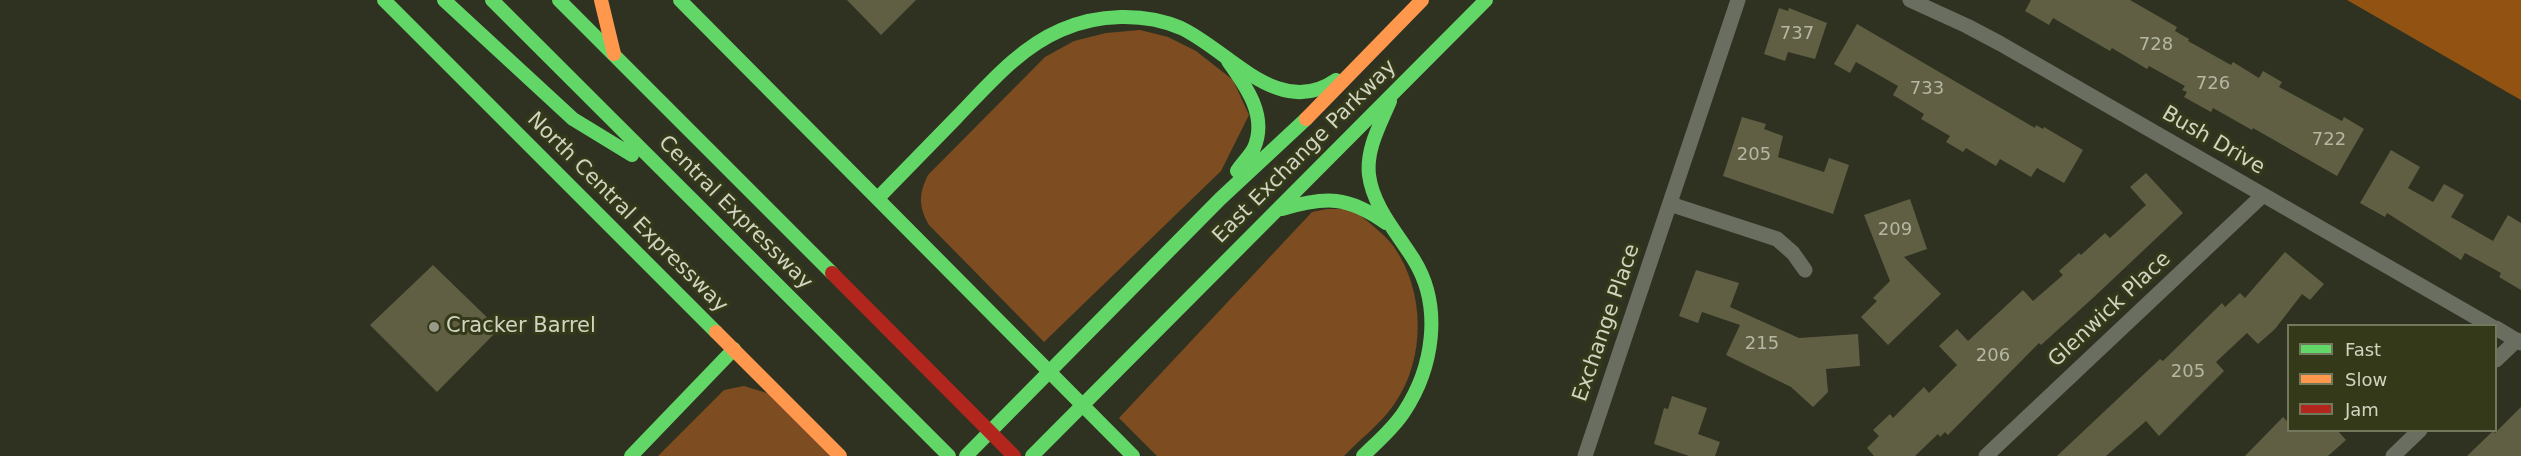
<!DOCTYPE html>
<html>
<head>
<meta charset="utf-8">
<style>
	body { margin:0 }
	#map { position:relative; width:2521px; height:456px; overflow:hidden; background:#2f3221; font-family:"DejaVu Sans",sans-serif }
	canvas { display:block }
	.legend { position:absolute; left:2287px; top:324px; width:210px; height:108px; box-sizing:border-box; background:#343a19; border:2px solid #72785c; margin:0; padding:8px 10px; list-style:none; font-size:18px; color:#d0d4c1 }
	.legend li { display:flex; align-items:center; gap:12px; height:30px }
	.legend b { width:30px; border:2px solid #72785c }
</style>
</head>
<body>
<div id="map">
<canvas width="2521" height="456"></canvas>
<ul class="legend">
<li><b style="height:8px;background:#63d668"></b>Fast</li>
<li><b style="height:8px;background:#ff974d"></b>Slow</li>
<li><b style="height:8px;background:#b3261e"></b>Jam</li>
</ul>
</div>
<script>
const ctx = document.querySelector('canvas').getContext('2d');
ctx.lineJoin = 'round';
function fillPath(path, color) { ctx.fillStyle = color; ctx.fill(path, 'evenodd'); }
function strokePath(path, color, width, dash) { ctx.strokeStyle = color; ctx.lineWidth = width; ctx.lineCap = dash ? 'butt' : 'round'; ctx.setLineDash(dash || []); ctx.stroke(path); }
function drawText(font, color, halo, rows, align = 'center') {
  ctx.font = font + ' "DejaVu Sans",sans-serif'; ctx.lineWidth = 6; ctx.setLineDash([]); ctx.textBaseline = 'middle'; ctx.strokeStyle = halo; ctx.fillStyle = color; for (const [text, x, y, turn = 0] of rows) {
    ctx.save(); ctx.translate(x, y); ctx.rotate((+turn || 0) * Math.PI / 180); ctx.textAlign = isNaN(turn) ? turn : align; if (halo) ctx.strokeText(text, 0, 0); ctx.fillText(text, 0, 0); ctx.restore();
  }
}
const green = new Path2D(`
	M1140,30L1168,37L1196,51L1233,80L1249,115L1221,171L1044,342L929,225C918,206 919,193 928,175L1045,57L1074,41L1106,33Z
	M1327,209H1353C1366,221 1384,233 1394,247C1425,291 1426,358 1395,403C1382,423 1360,439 1344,456H1157L1119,418L1312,212Z
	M744,386L770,394L830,456H658L724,390Z`);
const forest = new Path2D(`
	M2347,0H2521V100Z`);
const building = new Path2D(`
	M847,0H916L881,35Z
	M2031,0H2130L2177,27L2175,31L2189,39L2188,41L2231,65L2233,62L2259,78L2263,71L2282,82L2279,87L2342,121L2344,117L2364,129L2337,176L2253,128L2252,130L2213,108L2211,112L2184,97L2187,92L2182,90L2185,86L2149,66L2147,69L2112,48L2110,51L2053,18L2049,25L2025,11Z
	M1779,8L1788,11L1789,8L1827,23L1815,59L1788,52L1785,61L1764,54Z
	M1857,24L2035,128L2036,125L2043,129L2044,127L2083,150L2064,183L2037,168L2031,177L2000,159L1996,166L1966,148L1963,152L1946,142L1950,136L1921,119L1924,114L1893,95L1898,86L1856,62L1850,73L1834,64Z
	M1742,117L1766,124L1764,129L1783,136L1778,157L1824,172L1829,158L1849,165L1833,214L1723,176Z
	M2391,150L2420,167L2408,188L2433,202L2444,184L2464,195L2451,217L2493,241L2508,215L2521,223V290L2499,277L2501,273L2465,253L2461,260L2387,213L2385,217L2360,203Z
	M2146,173L2183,213L2094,297L2041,345L2039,343L1948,435L1945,432L1940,437L1938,434L1915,456H1874L1867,448L1879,436L1873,430L1890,414L1893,418L1924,387L1929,393L1957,365L1939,346L1957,329L1968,341L2023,290L2033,301L2063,275L2059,271L2079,253L2081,255L2105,233L2110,238L2146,205L2130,187Z
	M1910,199L1927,249L1904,257L1941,294L1888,345L1861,317L1877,301L1873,298L1890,281L1864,215Z
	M2285,252L2324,284L2310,300L2302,294L2275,329L2258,344L2247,333L2216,362L2224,371L2159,436L2146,421L2106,456H2057L2160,359L2163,361L2222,303L2225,307L2240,293L2245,298Z
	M433,265L499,329L437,392L370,325Z
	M1696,270L1739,283L1730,307L1799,338L1858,334L1860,366L1826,369L1828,392L1813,407L1791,387L1726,355L1740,325L1702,312L1698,323L1679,316Z
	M1672,396L1707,408L1698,434L1720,442L1715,456H1689L1654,444L1664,408L1668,409Z
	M2521,407V456H2467L2493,431L2495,433Z
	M2283,417L2289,423V430H2337L2346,440L2328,456H2245Z`);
const street = new Path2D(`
	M1910,0L1967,26L2001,44L2491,326
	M1670,204L1777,239L1793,253L1805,270
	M2496,328L2521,343
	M2496,360L2517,340
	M1585,456L1738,0
	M1986,456L2263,195
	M2393,456L2420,430`);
const fast = new Path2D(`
	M384,0L716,332
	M444,0L573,119L632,155
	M492,0L949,456
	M559,0L832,273
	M680,0L1133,456
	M1228,61C1246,86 1268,116 1254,148C1250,156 1242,163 1237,171
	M878,198C904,171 931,144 957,117C988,85 1019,48 1061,30C1097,14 1144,12 1181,28C1230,51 1279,120 1336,80
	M1282,209C1326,196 1348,196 1386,223
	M631,456L734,349
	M966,456L1220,199L1306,119
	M1032,456L1486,0
	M1363,456C1377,442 1393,429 1404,412C1433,368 1443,307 1414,260C1398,234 1373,207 1369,175C1366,149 1380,125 1390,101`);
const slow = new Path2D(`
	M601,0L614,54
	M1306,119L1422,0
	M716,332L840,456`);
const jam = new Path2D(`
	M832,273L1014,456`);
const markers = [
	[434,327,6,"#989b89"]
];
const numberNames = [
	["737",1797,34],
	["728",2156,45],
	["726",2213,84],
	["733",1927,89],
	["722",2329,140],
	["205",1754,155],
	["209",1895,230],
	["215",1762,344],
	["206",1993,356],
	["205",2188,372]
];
const streetNames = [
	["Bush Drive",2213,141,30],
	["East Exchange Parkway",1305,152,-45],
	["North Central Expressway",627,213,45],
	["Central Expressway",735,213,45],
	["Glenwick Place",2110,310,-43],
	["Exchange Place",1607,323,-71]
];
const poiNames = [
	["Cracker Barrel",446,327]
];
fillPath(green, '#7d4c21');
fillPath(forest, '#925212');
fillPath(building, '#615f43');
strokePath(street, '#6a6e60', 15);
strokePath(fast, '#63d668', 14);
strokePath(slow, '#ff974d', 14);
strokePath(jam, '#b3261e', 14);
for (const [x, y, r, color] of markers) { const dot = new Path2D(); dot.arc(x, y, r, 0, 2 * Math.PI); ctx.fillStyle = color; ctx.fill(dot); strokePath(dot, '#343a19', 2); }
drawText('18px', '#b4b7a2', null, numberNames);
drawText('21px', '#d0d4c1', '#343a19', streetNames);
drawText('21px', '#d0d4c1', '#343a19', poiNames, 'left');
</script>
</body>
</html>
